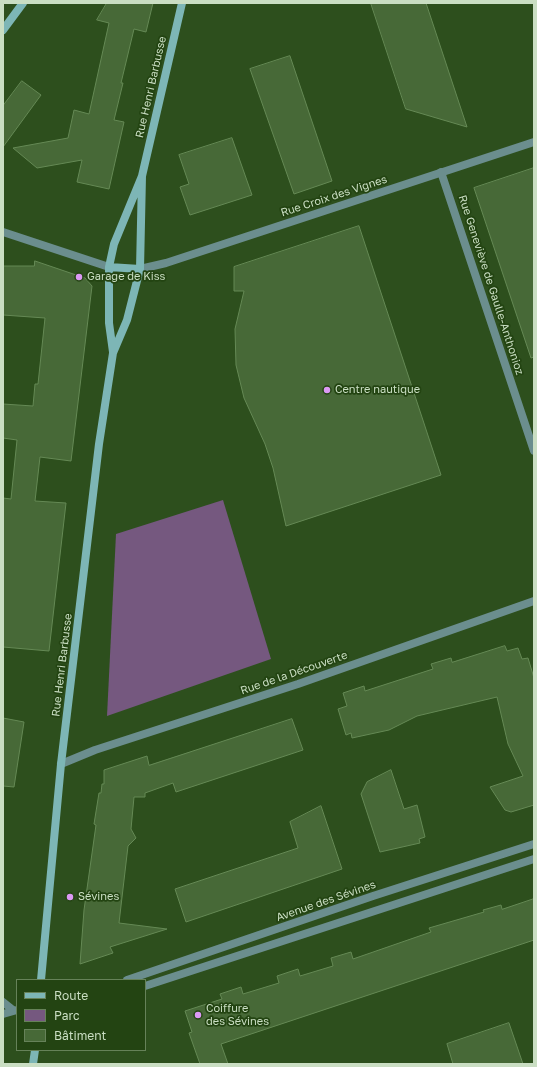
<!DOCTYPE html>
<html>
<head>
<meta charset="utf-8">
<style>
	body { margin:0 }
	#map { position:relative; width:537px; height:1067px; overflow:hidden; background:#2d4f1d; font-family:"Golos Text",sans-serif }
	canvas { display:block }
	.frame { position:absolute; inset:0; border:4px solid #cadec3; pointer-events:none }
	.legend { position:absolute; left:16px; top:979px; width:130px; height:72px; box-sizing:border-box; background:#234412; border:1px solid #668259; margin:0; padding:5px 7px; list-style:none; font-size:12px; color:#cadec3 }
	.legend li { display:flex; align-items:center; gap:8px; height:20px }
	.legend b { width:20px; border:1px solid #668259 }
</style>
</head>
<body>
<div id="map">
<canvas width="537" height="1067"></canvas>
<div class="frame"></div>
<ul class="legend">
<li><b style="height:5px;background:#7db6b6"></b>Route</li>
<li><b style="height:11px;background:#75587f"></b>Parc</li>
<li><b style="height:11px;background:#476937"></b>Bâtiment</li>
</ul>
</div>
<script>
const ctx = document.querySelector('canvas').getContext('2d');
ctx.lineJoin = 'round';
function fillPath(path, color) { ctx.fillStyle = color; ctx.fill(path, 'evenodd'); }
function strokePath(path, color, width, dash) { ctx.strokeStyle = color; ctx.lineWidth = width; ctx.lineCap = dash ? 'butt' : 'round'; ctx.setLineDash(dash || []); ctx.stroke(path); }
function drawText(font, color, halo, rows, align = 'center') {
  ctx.font = font + ' "Golos Text",sans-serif'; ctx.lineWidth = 3.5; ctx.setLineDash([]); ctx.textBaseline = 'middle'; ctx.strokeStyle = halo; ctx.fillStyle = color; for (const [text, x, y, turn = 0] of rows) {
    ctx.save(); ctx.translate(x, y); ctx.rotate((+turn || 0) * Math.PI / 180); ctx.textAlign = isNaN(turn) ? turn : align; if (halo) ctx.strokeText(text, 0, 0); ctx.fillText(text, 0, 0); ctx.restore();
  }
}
const green = new Path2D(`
	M223,500L271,659L107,716L116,534Z`);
const building = new Path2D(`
	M107,3H153L146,32L134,29L121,83H123L114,120L124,122L109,189L77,182L82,160L37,168L13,148L68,138L74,110L89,114L109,23L97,20Z
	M371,3H426L467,127L406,109Z
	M290,56L332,181L294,194L250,69Z
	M22,81L41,95L3,147V106Z
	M232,138L252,195L190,215L180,187L189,184L179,155Z
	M534,168V357L531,358L474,188Z
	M359,226L441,475L286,526L273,468L265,444L244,398L236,365L235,329L244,291H234V267Z
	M35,261L85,278L92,286L71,461L40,457L35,501L66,503L49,651L3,647V498L11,499L17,440L3,438V404L33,406L35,384H38L45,318L3,315V266H34Z
	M505,646L507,651L518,648L522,659L528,658L534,678V805L511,812L505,810L490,787L523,776L508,744L497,697L417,716L389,730L352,738L351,733L346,735L338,709L347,706L343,693L364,686L365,691L433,669L431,664L451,658L452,662Z
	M3,718L24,722L14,787L3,786Z
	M292,719L303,750L176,792L173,783L145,793V797H134L131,829L136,838L128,846L119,923L167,929L110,947L113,953L80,964L84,910L96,825L94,824L99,793H101L102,784H104V770L147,756L149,765Z
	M391,770L404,809L417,805L425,837L419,839L420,843L380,852L361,794L367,782Z
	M321,806L342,869L186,922L175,889L298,848L290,822Z
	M534,899V940L221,1044L228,1064H200L189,1033L192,1032L185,1011L222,999L220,994L241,987L243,994L279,983L277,976L298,969L300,976L333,966L331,958L351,952L353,959L431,932L429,928L484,912L483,910L501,905L502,909Z
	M509,1023L523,1064H453L447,1044Z`);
const lane = new Path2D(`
	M441,172L534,451`);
const street = new Path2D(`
	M3,232L109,267
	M140,269L166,263L534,142
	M61,764L95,750L298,684L534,601
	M127,980L373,896L534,844
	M145,986L534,859
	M3,1002L13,1010
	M3,1014L17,1010`);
const secondary = new Path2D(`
	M3,30L23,3
	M109,267L140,269
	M113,352L109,323V267L114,244L142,176L182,3
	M41,980L61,764L99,444L113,353L127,320L140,269L142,176
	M33,1064L35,1050`);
const markers = [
	[79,277,4,"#dc99f4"],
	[327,390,4,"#dc99f4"],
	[70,897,4,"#dc99f4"],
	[198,1015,4,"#dc99f4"]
];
const streetNames = [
	["Rue Henri Barbusse",151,87,-77],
	["Rue Croix des Vignes",334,196,-18],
	["Rue Geneviève de Gaulle-Anthonioz",491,285,72],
	["Rue Henri Barbusse",62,665,-83],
	["Rue de la Découverte",294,673,-19],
	["Avenue des Sévines",326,901,-19]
];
const poiNames = [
	["Garage de Kiss",87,277],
	["Centre nautique",335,390],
	["Sévines",78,897],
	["Coiffure",206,1009],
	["des Sévines",206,1022]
];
fillPath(green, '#75587f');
fillPath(building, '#476937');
strokePath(building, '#658955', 1);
strokePath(lane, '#6b8e8e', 8);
strokePath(street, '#6b8e8e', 8);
strokePath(secondary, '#7db6b6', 8);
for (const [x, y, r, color] of markers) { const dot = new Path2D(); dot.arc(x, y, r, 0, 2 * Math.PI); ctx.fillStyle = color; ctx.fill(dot); strokePath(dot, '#234412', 1.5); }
drawText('11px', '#cadec3', '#234412', streetNames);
drawText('11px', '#cadec3', '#234412', poiNames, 'left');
</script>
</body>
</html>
